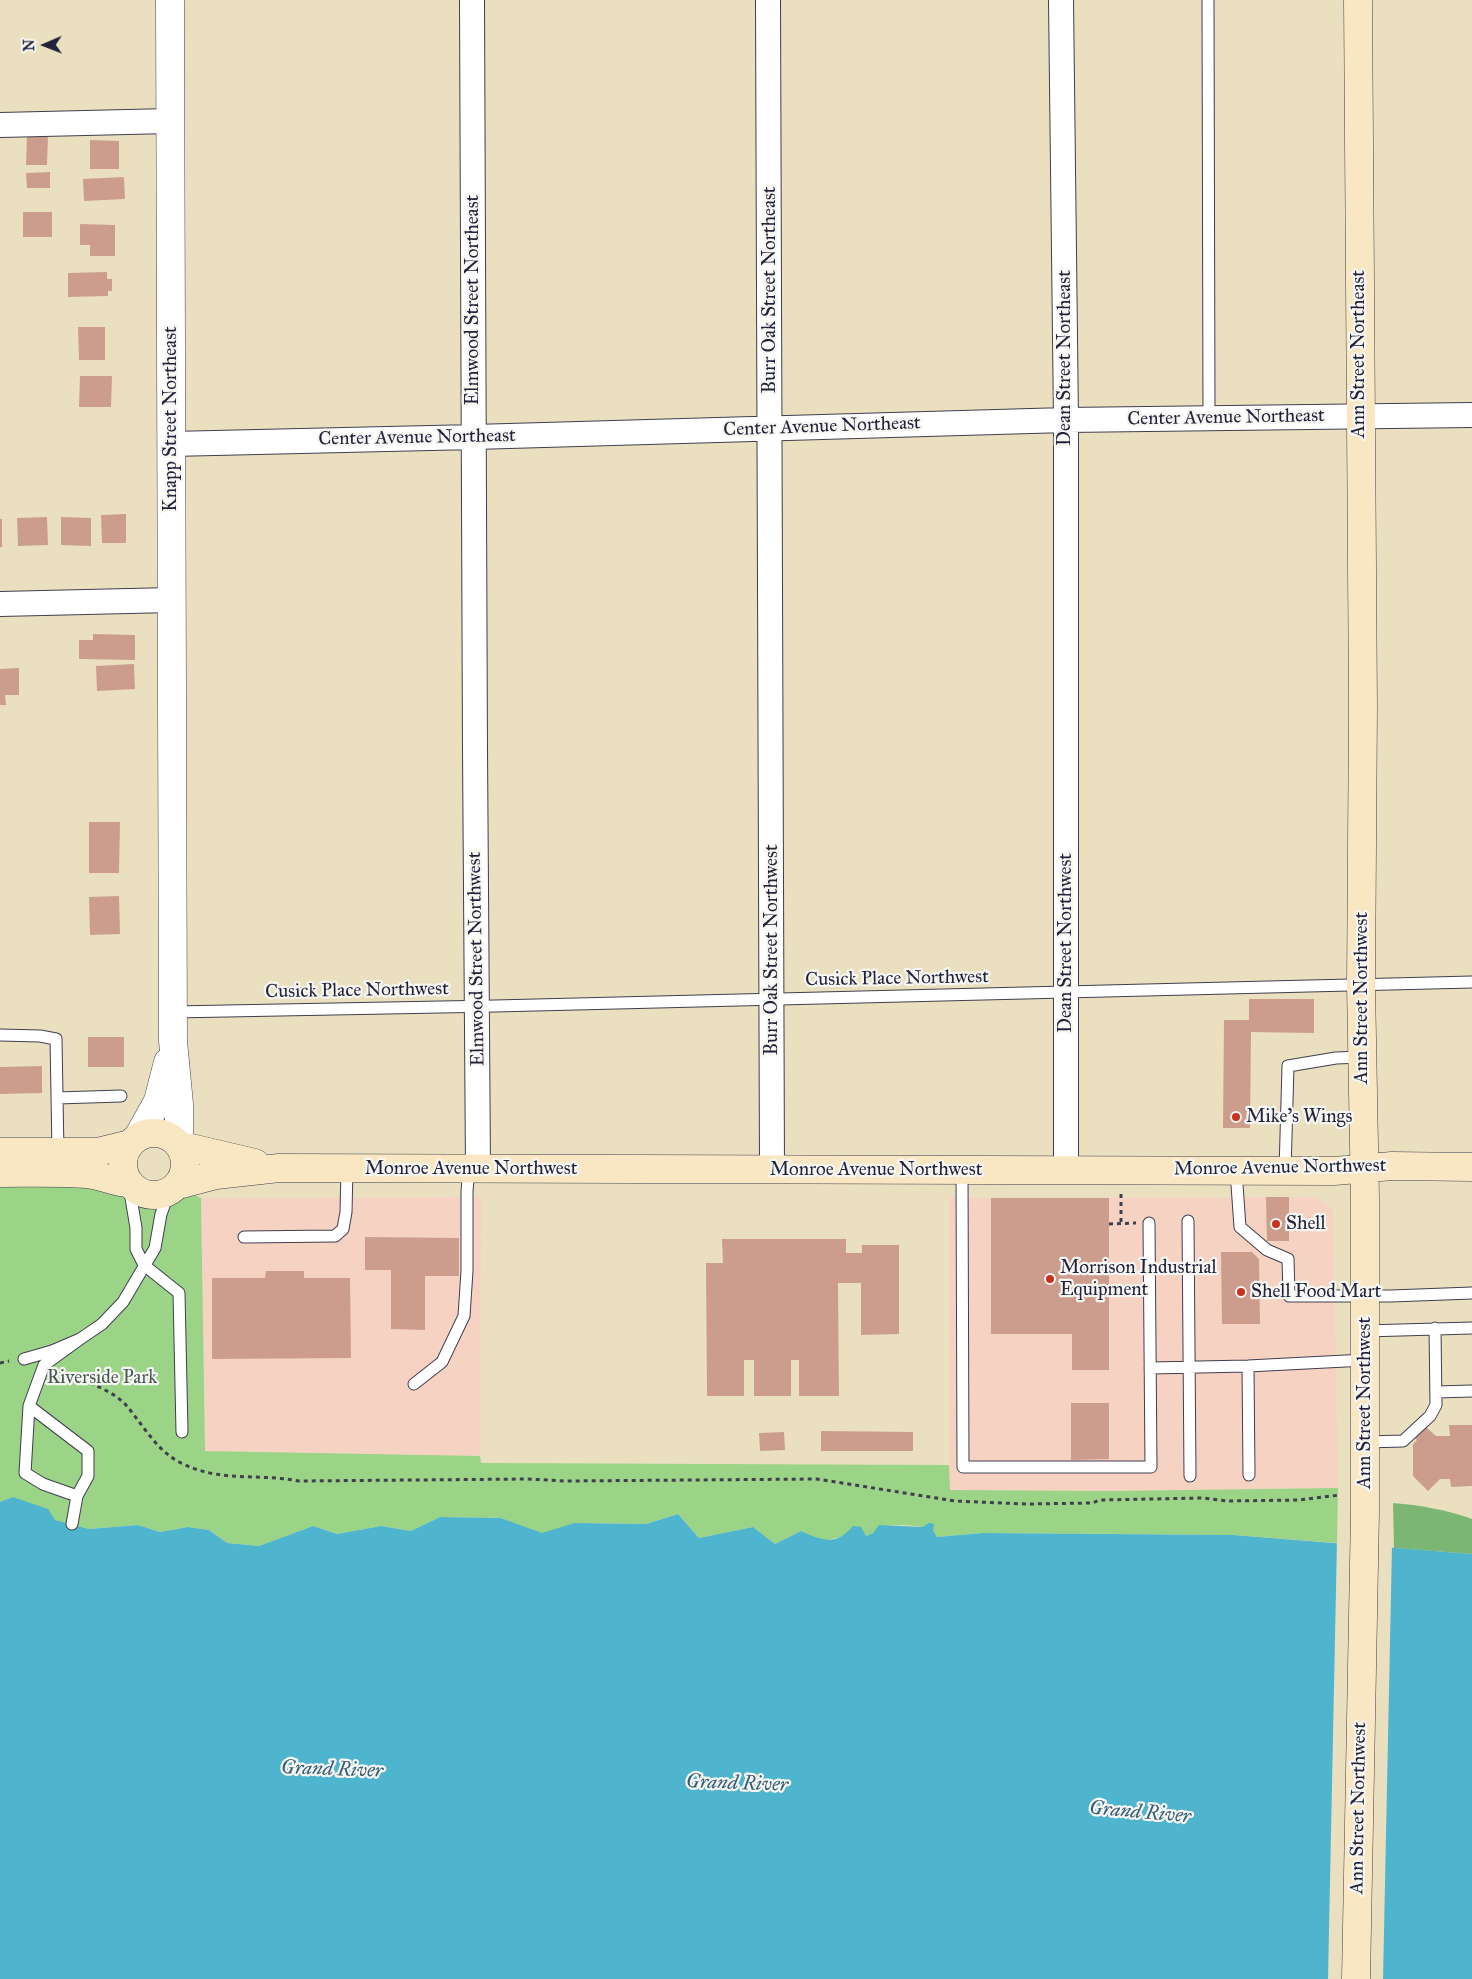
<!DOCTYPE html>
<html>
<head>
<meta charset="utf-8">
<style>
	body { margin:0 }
	#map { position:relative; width:1472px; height:1979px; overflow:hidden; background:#eae0bf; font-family:"IM FELL Great Primer",serif }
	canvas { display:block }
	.north { position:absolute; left:20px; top:20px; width:50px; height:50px; -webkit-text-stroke:4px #f6f6f2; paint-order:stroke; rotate:269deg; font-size:14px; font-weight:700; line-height:20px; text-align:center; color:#22223b }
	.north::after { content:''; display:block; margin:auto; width:18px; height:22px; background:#22223b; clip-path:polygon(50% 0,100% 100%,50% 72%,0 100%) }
</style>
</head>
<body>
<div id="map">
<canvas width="1472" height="1979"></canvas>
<div class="north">N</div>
</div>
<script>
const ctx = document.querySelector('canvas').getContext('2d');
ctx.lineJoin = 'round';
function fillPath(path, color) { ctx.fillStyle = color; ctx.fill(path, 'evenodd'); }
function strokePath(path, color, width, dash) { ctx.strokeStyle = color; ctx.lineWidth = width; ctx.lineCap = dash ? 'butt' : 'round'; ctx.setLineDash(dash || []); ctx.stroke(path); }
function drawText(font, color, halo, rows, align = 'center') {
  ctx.font = font + ' "IM FELL Great Primer",serif'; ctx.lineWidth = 4.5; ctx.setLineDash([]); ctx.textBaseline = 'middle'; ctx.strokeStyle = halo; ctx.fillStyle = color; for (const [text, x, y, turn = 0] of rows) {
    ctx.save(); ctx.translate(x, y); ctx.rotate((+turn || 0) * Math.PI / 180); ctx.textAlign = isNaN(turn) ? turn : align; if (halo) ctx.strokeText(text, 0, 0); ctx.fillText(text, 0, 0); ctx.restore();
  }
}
const built = new Path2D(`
	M481,1197L480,1456L205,1451L201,1198Z
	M1316,1197L1333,1209L1338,1488L1110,1491L949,1490V1198Z`);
const green = new Path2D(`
	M0,1181H84L117,1194L148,1203L159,1202L193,1194L201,1198L205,1451L480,1456L481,1463L949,1465L950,1490L1110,1491L1338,1488L1337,1543L1233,1535L983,1533L937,1537C927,1521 896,1526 879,1526L873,1533L866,1536H845L822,1541L801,1531L775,1544L753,1527L699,1538L678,1514L646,1524L574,1523L542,1534L501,1518L440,1517L411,1531L381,1526L337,1534L313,1526L259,1546L227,1543L209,1530L188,1527L160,1532L138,1525L89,1529L55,1520L13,1497L0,1502Z`);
const forest = new Path2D(`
	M1393,1503C1420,1505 1447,1510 1472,1519V1554L1394,1548Z`);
const water = new Path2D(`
	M13,1497L48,1509L55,1520L89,1529L138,1525L160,1532L188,1527L209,1530L227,1543L259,1546L313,1526L337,1534L381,1526L411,1531L440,1517L501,1518L542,1533L574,1523L646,1524L678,1514L699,1538L753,1527L775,1544L801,1531C823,1541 836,1546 853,1526L861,1527L866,1536L873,1533L879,1525L923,1527L929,1523L934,1524L933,1531L937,1537L983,1533L1233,1535L1472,1554V1979H0V1502Z`);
const pier = new Path2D(`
	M1337,1541L1392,1545L1383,1979H1328Z`);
const building = new Path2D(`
	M27,135L48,136L47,165H26Z
	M90,140L119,141V169H90Z
	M50,172V188H27L26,173Z
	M124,177L125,199L84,201L83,179Z
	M23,212H52V237H23Z
	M80,224L115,225V256H90V245H80Z
	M107,272V279H112V291H108V296L68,297V273Z
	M78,327H105V360H79Z
	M80,376H112L111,407H79Z
	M126,514V543H102L101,515Z
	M47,517L48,545L18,546L17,518Z
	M61,517L91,518V546L61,545Z
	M0,519H2V547H0Z
	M93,634L135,635V660L79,659V640H93Z
	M134,664L135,689L97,691L96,666Z
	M19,668V695H5L6,705H0V669Z
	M89,822H120L119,873H89Z
	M119,896L120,934L90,935L89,897Z
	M1249,999H1314V1033L1251,1032L1250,1128H1223L1224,1020H1249Z
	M88,1037H124V1067H88Z
	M42,1066V1093L0,1094V1067Z
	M1266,1197H1289V1241H1267Z
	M991,1198H1109V1370H1072V1334H991Z
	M365,1237L459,1238V1276H425V1330L391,1329V1270H365Z
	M722,1239H846V1253H862V1245H899V1334L861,1335V1283H838L839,1396H799V1360H791V1396H754V1360H744V1396H707L706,1263H723Z
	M1221,1252H1252L1259,1259L1260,1324H1222Z
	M266,1271H304V1278H350L351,1358L212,1359V1278H265Z
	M1071,1403H1109V1459L1071,1460Z
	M1418,1420L1436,1436H1450L1449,1425H1472V1486L1451,1487L1450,1479H1440L1428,1491L1413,1476V1444L1417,1440L1408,1431Z
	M821,1431L913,1432V1451H821Z
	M784,1432L785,1450L760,1451L759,1433Z`);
const path = new Path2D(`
	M1121,1194V1223
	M1109,1224L1136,1223
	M0,1363L9,1361
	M60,1372C82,1381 108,1387 125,1404C142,1423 155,1449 179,1462C219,1483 256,1473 299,1481L528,1479L566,1481L817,1479L955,1501L1026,1504L1092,1503L1100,1500L1203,1498L1227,1501L1299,1500L1340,1495`);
const service = new Path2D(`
	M1208,0L1209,418
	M173,1012L495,1006L1472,982
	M0,1035L40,1036L56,1039L58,1152
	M57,1098L121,1096
	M962,1170L963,1467H1151L1149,1223
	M1236,1171L1240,1227L1267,1250L1288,1259L1289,1296H1391L1472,1293
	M1285,1171L1288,1066L1336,1058L1362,1057
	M132,1187L131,1198L136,1228V1249L144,1265L179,1293L182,1432
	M1188,1221L1190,1476
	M244,1237L335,1236L343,1229L346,1212L347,1168
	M1365,1331L1472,1328
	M24,1359L52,1351L80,1339L102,1324L123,1302L155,1248L161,1214L169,1192
	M1248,1366L1249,1475
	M1150,1368L1248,1366L1365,1360
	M414,1384L442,1362L464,1316L467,1271V1191L469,1168
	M1436,1392L1472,1391
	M29,1406L88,1451V1476L77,1496L43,1484L25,1473L29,1406L44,1365L80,1339
	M1365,1442L1403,1441L1430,1416L1436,1405L1435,1328
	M72,1524L77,1496`);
const minor = new Path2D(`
	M472,0L475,750L478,1169
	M768,0L772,1169
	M1061,0L1066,420V1170
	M0,125L170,121
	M171,444L474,437L1066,420L1472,415
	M0,604L172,600`);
const tertiary = new Path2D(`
	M170,0L173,1041L179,1104V1144
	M138,1137L158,1101L168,1062`);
const secondary = new Path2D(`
	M123 1164a31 31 0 1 1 62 0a31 31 0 1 1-62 0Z
	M182,1149L191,1148L255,1163
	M0,1152H97L130,1144
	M0,1173C29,1173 58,1172 87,1174C102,1175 115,1183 129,1183
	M178,1185L216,1175L279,1168L1334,1171L1392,1166L1472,1167
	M1356,1979L1365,1512V1199L1361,986L1363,707L1358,0`);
const markers = [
	[1236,1117,5,"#c8321e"],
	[1276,1224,5,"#c8321e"],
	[1050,1279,5,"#c8321e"],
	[1241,1292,5,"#c8321e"]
];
const streetNames = [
	["Burr Oak Street Northeast",770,290,-90],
	["Elmwood Street Northeast",473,300,-90],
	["Ann Street Northeast",1359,354,-90],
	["Dean Street Northeast",1065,358,-90],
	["Center Avenue Northeast",1226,418,-1],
	["Knapp Street Northeast",171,419,-90],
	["Center Avenue Northeast",822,427,-2],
	["Center Avenue Northeast",417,438,-1],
	["Dean Street Northwest",1066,943,-90],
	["Burr Oak Street Northwest",772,950,-90],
	["Elmwood Street Northwest",477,959,-91],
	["Cusick Place Northwest",897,979,-1],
	["Cusick Place Northwest",357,991,-1],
	["Ann Street Northwest",1362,998,-90],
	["Monroe Avenue Northwest",1280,1168,-1],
	["Monroe Avenue Northwest",471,1169],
	["Monroe Avenue Northwest",876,1170],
	["Ann Street Northwest",1365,1403,-90],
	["Ann Street Northwest",1359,1808,-89]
];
const poiNames = [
	["Mike's Wings",1246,1117],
	["Shell",1286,1224],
	["Morrison Industrial",1060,1268],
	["Equipment",1060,1290],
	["Shell Food Mart",1251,1292]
];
const parkNames = [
	["Riverside Park",102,1378]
];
const waterNames = [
	["Grand River",332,1770,2],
	["Grand River",737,1784,2],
	["Grand River",1140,1813,5]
];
fillPath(built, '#f6d2c3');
fillPath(green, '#9bd487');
fillPath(forest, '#7cb674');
fillPath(water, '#4fb5ce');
fillPath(pier, '#eae0bf');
fillPath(building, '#cc9d8c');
strokePath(service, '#403e4f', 13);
strokePath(minor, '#403e4f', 26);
strokePath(tertiary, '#403e4f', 29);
strokePath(secondary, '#403e4f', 29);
strokePath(path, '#403e4f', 3, [4, 4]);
strokePath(service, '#fff', 11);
strokePath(minor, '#fff', 24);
strokePath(tertiary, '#fff', 28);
strokePath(secondary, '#f9e7c3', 28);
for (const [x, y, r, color] of markers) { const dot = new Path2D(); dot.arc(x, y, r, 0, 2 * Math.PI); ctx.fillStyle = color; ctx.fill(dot); strokePath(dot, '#f6f6f2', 2); }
drawText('19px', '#22223b', '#f6f6f2', streetNames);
drawText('19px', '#22223b', '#f6f6f2', poiNames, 'left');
drawText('19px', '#465752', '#f6f6f2', parkNames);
drawText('italic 20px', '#345d76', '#f6f6f2', waterNames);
</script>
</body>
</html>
